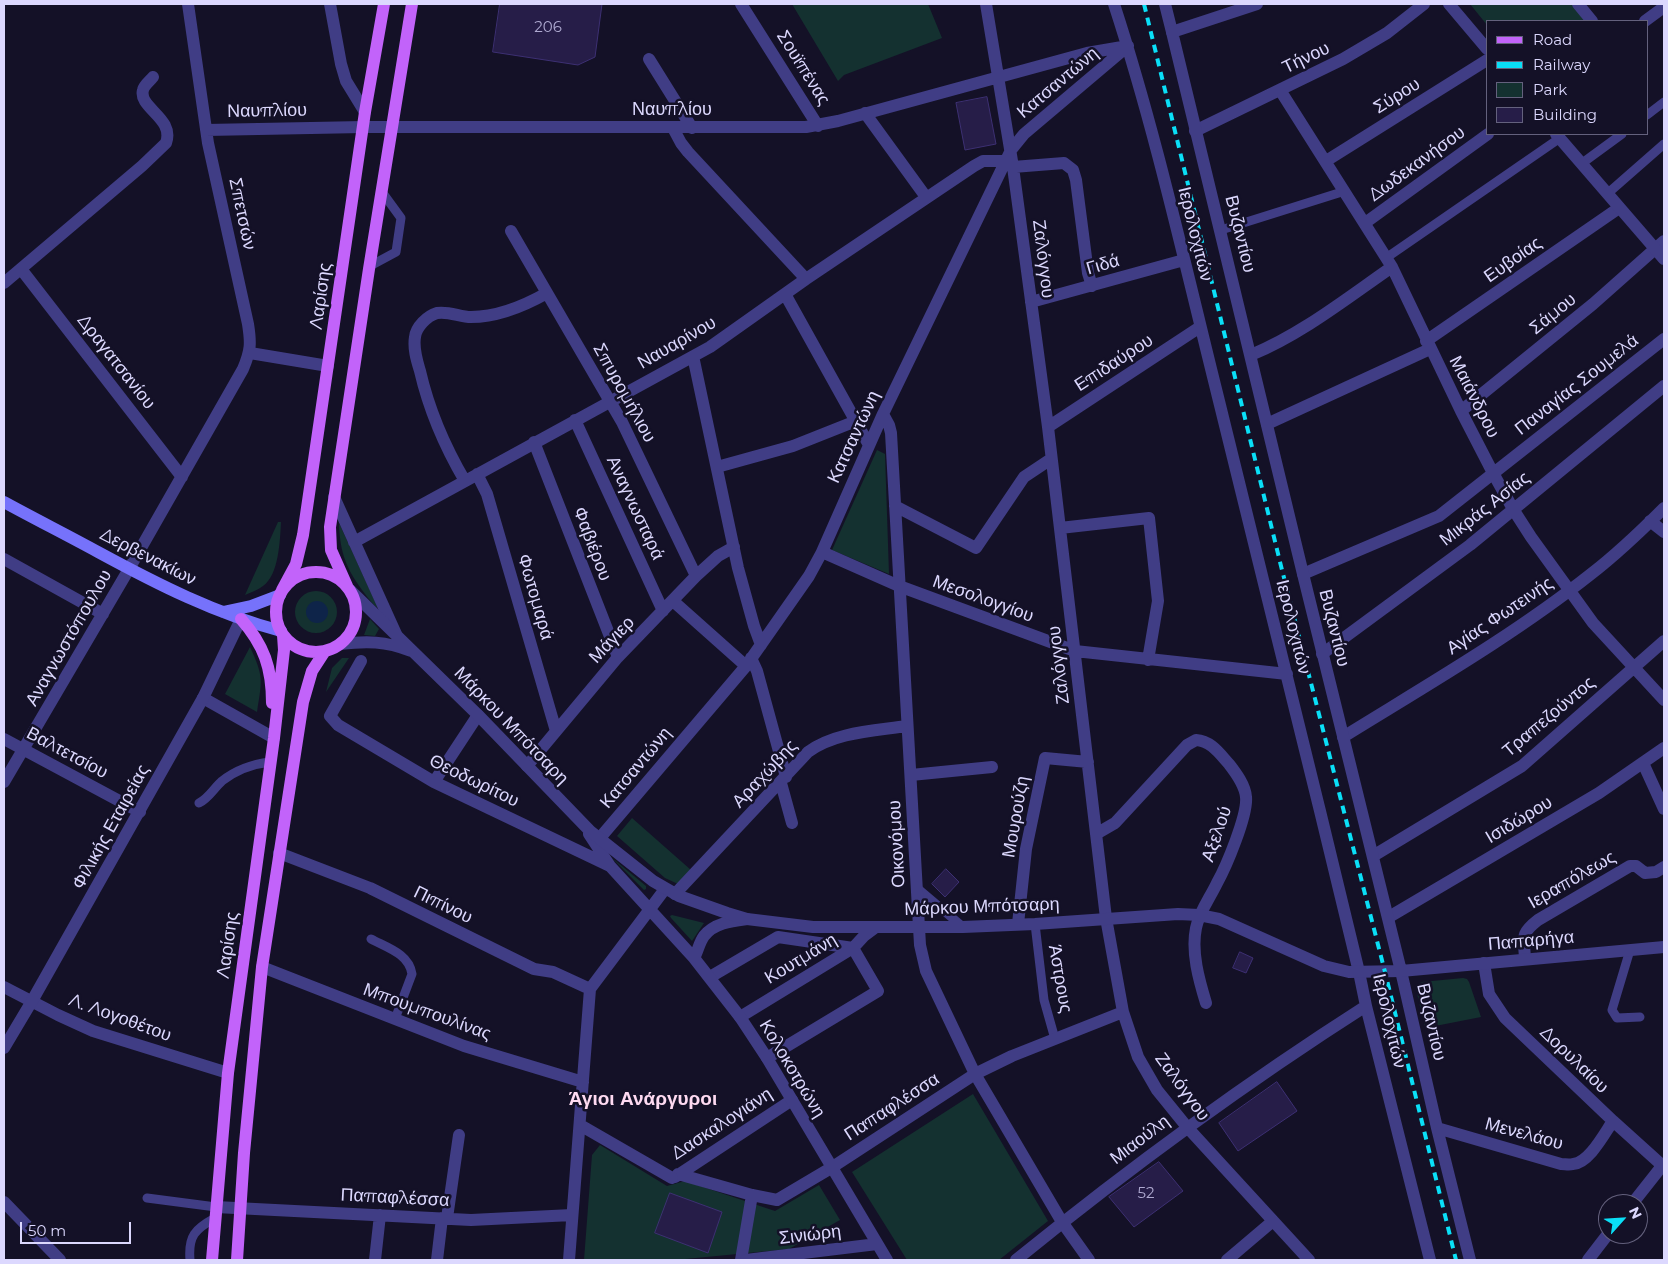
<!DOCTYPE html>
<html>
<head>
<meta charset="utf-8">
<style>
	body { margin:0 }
	#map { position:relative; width:1668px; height:1264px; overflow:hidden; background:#141127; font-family:Montserrat,sans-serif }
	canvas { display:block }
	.frame { position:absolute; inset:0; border:5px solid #dcd8fe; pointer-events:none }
	.legend { position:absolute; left:1486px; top:20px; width:162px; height:115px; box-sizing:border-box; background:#141127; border:1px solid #64617d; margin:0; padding:6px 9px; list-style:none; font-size:15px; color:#dcd8fe }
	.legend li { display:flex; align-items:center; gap:10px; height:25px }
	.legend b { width:25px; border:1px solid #64617d }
	.north { position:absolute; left:1598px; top:1194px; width:50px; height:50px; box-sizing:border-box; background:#141127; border:1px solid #64617d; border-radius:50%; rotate:64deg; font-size:14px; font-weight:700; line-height:20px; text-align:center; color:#dcd8fe }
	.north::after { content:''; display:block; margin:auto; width:18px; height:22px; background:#0adff7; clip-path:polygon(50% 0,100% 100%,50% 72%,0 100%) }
	.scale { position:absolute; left:20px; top:1222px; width:111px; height:22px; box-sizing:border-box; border:2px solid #dcd8fe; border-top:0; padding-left:6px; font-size:15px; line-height:18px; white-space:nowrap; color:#dcd8fe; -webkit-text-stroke:4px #141127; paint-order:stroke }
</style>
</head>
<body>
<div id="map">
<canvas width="1668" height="1264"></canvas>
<div class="frame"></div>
<ul class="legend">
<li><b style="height:6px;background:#c263fa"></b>Road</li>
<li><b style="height:6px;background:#0adff7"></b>Railway</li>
<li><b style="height:14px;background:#143130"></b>Park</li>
<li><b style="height:14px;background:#261d48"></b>Building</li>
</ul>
<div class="north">N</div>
<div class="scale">50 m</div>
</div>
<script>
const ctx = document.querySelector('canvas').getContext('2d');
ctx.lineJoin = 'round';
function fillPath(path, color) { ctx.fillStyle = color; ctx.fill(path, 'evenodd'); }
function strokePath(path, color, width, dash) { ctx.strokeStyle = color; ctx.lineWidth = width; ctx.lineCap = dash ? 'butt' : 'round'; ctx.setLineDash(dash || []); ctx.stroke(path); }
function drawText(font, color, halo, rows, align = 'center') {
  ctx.font = font + ' Montserrat,sans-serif'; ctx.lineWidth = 5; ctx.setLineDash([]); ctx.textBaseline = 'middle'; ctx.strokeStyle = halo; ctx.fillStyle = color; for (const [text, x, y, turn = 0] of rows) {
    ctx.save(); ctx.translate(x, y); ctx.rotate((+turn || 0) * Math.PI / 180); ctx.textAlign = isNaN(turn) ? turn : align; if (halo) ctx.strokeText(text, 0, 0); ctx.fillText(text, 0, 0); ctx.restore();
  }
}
const green = new Path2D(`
	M792,4H928L942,38L844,75L838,81Z
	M1470,4H1572L1586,21H1487V25Z
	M877,450L885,454L889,574L832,550Z
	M278,522H281C280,540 279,575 263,586C258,590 251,592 245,595Z
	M339,524L340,525L378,608C373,605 369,599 365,594C347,570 340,554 339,524Z
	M295 612a21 21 0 1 1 42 0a21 21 0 1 1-42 0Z
	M370,619L379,629L375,636L364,635Z
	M250,647C264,677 262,680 257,712L225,694Z
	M342,658H349L326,692L332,668Z
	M632,818L691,870L678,884L665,878L617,836Z
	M611,857L646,886V889L644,890Z
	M672,915L704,923L692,941L671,918L670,916Z
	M1463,978L1467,979L1469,982L1481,1017L1425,1028L1416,989L1418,984L1422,982Z
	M973,1094L1048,1221L999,1260H907L852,1172Z
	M600,1145L667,1186L685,1181L775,1211L819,1185L840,1220L789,1249L675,1260H584L592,1155Z`);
const water = new Path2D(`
	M306 612a11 11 0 1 1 22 0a11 11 0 1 1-22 0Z`);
const building = new Path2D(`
	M500,4H602L595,57L578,65L493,52Z
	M987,97L996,144L965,150L956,103Z
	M946,869L959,882L945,897L932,884Z
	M1240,952L1253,958L1246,973L1233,968Z
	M1277,1082L1297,1111L1238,1151L1219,1123Z
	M1159,1162L1183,1191L1134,1227L1109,1197Z
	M670,1193L722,1212L708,1253L655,1233Z`);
const service = new Path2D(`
	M1647,115L1664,102
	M1581,164L1622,134
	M1607,194L1664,144
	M1221,230L1345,191
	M1386,258L1560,138
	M370,266L396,252L401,218L382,192
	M199,803C209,798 214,788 222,781C236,770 253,764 270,762
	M917,888L963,927
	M1035,924L1044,1000L1055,1039
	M371,939C388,948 409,954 412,974L395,1019
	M1630,950L1612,1010L1617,1018L1640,1017
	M147,1198L216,1207
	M190,1260C188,1236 195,1229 215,1218`);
const pedestrian = new Path2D(`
	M1578,4L1592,21
	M710,977L778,937L853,948L878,991L767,1058
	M740,1017L853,948L864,936L876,927
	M678,1174L752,1195L777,1200L831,1168
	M675,1177L792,1100
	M741,1260L752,1195`);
const minor = new Path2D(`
	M330,4L341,64L346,81L365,112
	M741,4L818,126
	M986,4L1013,167L1048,427L1106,918L1123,1012L1138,1057L1157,1090L1187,1127L1309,1260
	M1114,4C1156,133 1185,265 1218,397C1265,588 1313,780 1359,972L1366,1006L1430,1260
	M1165,4L1172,32
	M1645,21L1664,7
	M649,59L692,128
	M1280,90L1392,267L1461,411L1493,473L1513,509L1531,537L1593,623L1664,700
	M865,113L926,197
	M673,128L681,143L688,152L806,279
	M206,130L363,127H806L838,121L1087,53L1128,46
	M1195,131L1343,59L1387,33L1424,4
	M1326,161L1487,60
	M1013,167L1064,163L1073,170L1076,180L1088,273L1092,286
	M1365,223L1488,134
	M511,231L622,422L696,576
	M21,269L182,477
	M4,283L142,166L166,143C175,118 138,108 143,90C144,85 150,81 153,77
	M785,294L869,445
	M1031,302L1184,260
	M1426,341L1619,208
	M250,353L328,366
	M1251,355C1302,334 1347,298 1392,267
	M693,356L738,568L754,626L761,645
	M1461,411L1593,304L1664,241
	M883,414L889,425L891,433L920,945L926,971L975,1074L1062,1222L1089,1260
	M575,420L663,611
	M1267,424L1430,349
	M1048,427L1200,327
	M534,442L618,657
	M717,467L793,446L856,421
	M477,474L487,494L556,731
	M465,481C445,447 429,410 420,371C417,361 413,349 415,337C416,327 427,316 437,313C449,311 460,317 471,317C498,317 524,306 547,293
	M334,497L396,634
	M895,506L976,548L1024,477L1051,459
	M1650,521L1664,532
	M1060,528L1149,518L1158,601L1148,660
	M354,542L710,347L806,279L974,166L983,161H1005
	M822,552L899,586L1075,651L1287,674
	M4,559L103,614
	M1303,574L1439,516L1664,339
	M673,601L746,666
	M1322,654L1470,545L1664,386
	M751,658L757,671L786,777
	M361,661L330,716L338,725L434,782L610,866
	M203,698L274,738
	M1343,737C1427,685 1514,635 1591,574C1617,554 1641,531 1664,508
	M4,739L140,812
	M1643,763L1664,809
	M527,766L618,657L696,576L718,556L734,547
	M911,775L992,767
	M4,782L129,569L243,369C251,350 251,343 248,324L208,143L188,4
	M434,782L478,715
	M781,783L792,823
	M589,834L610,866L694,958L740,1017L767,1058L887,1260
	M1096,834L1115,823L1187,745L1196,740C1211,741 1219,753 1229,764C1236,773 1245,785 1246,797C1248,815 1226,867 1217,883C1210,898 1199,912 1196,928C1191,952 1199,980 1206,1003
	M599,839L746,666L809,576L822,552L883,414L1011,150L1024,134L1128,46
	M279,853L370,888L534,969L553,972L590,989
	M1373,856L1522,766L1664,641
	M675,894L808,752C835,732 874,731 907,726
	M1389,917L1599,793L1664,748
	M1018,924L1026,849L1045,758L1088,762
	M694,958C698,951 699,943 704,936C714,923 732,921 747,919
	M1525,959C1524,937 1520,934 1538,920L1630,866H1636L1645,873L1656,872L1664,867
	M1484,963L1489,994L1505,1018L1613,1121L1664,1167
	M262,967L464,1046L583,1082
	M1401,971L1437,1128L1470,1260
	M4,987L58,1015L93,1031L228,1073
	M580,1125L672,1178
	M1437,1128L1561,1164C1565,1164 1569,1165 1573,1164C1589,1163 1604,1134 1613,1121
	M831,1168L975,1074L1012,1056L1123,1012
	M4,1202L60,1260
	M1632,1204L1662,1166
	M216,1207L471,1220L572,1215
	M447,1218L459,1135
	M375,1260L380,1215
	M437,1260L442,1218
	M569,1260L590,989L665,889
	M746,1260L877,1244
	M1016,1260C1128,1169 1244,1084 1366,1006
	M1227,1260L1273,1221
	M1588,1260L1608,1234`);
const tertiary = new Path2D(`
	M1257,4L1172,32L1303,574L1401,971
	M1449,4L1487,49
	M1556,134L1664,259
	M350,590L478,715L590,831L653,881L679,896L727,913L747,919L813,927H963L1035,924L1178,914L1199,915L1219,919L1324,966L1349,972L1401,971L1664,947
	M340,644C367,641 385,641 411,651
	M4,1048L32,1001L203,698L241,619`);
const secondary = new Path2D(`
	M4,502C35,519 67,535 98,552C157,584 216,614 281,631
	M223,612L251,606L280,595`);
const primary = new Path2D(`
	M276 612a40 40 0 1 1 80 0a40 40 0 1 1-80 0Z
	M347,586L331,550L330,527L369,269L412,4
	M282,590L296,564L303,535L365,112L384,4
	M241,619C264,645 272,668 272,703
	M212,1260L228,1073L274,738L284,650L283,635
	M237,1260L244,1153L262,967L303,702L312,671L325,651`);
const rail = new Path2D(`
	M1144,4L1281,566L1385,972L1456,1260`);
const numberNames = [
	["206",548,28],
	["52",1146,1194]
];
const streetNames = [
	["Τήνου",1306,58,-26],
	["Σουϊπένας",803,68,58],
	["Κατσαντώνη",1058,83,-40],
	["Σύρου",1397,96,-32],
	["Ναυπλίου",672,110],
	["Ναυπλίου",267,111,-1],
	["Δωδεκανήσου",1417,164,-36],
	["Σπετσών",242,214,78],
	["Ιερολοχιτών",1195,234,76],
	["Βυζαντίου",1240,234,76],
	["Ζαλόγγου",1043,259,83],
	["Ευβοίας",1513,260,-35],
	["Γιδά",1103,265,-16],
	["Λαρίσης",321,296,-82],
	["Σάμου",1553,314,-39],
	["Ναυαρίνου",677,343,-30],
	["Δραγατσανίου",116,362,52],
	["Επιδαύρου",1114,363,-33],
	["Παναγίας Σουμελά",1577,385,-38],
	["Σπυρομήλιου",624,393,61],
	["Μαιάνδρου",1474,397,63],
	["Κατσαντώνη",854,437,-65],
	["Αναγνωσταρά",635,508,65],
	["Μικράς Ασίας",1485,509,-38],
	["Φαβιέρου",592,544,69],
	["Δερβενακίων",148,557,27],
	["Φωτομαρά",535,597,74],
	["Μεσολογγίου",983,599,20],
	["Αγίας Φωτεινής",1500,616,-34],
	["Ιερολοχιτών",1293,627,76],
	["Βυζαντίου",1334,628,76],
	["Αναγνωστόπουλου",69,638,-60],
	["Μάγιερ",612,640,-47],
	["Ζαλόγγου",1059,665,-97],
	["Τραπεζούντος",1549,717,-40],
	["Μάρκου Μπότσαρη",511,726,46],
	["Βαλτετσίου",67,753,28],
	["Κατσαντώνη",636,768,-50],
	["Αραχώβης",765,774,-47],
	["Θεοδωρίτου",474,781,26],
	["Μουρούζη",1016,817,-80],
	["Ισιδώρου",1519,820,-31],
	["Φιλικής Εταιρείας",111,827,-61],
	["Αξελού",1217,834,-71],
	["Οικονόμου",897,844,-93],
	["Ιεραπόλεως",1572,880,-30],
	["Πιπίνου",443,905,26],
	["Μάρκου Μπότσαρη",982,907,-2],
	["Παπαρήγα",1531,941,-5],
	["Λαρίσης",228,945,-82],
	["Κουτμάνη",801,959,-31],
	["Άστρους",1060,979,80],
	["Μπουμπουλίνας",427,1012,20],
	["Λ. Λογοθέτου",120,1018,20],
	["Ιερολοχιτών",1389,1021,77],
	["Βυζαντίου",1431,1022,77],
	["Δορυλαίου",1574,1060,44],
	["Κολοκοτρώνη",792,1069,59],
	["Ζαλόγγου",1182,1087,54],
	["Παπαφλέσσα",892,1107,-33],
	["Δασκαλογιάνη",722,1124,-33],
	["Μενελάου",1524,1134,15],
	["Μιαούλη",1140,1140,-37],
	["Παπαφλέσσα",395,1198,3],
	["Σινιώρη",810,1235,-7]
];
const neighbourhoodNames = [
	["Άγιοι Ανάργυροι",643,1099]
];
fillPath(green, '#143130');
fillPath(water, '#0e2449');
fillPath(building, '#261d48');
strokePath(building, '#3d3073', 1);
strokePath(service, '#403d85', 9);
strokePath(pedestrian, '#403d85', 12);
strokePath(minor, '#403d85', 12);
strokePath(tertiary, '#403d85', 12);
strokePath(secondary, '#7672fb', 12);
strokePath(primary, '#c263fa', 12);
strokePath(rail, '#0adff7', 4, [8, 6]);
drawText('15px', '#aea9d0', null, numberNames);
drawText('18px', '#dcd8fe', '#141127', streetNames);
drawText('bold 19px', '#fedaf1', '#141127', neighbourhoodNames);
</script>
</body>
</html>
